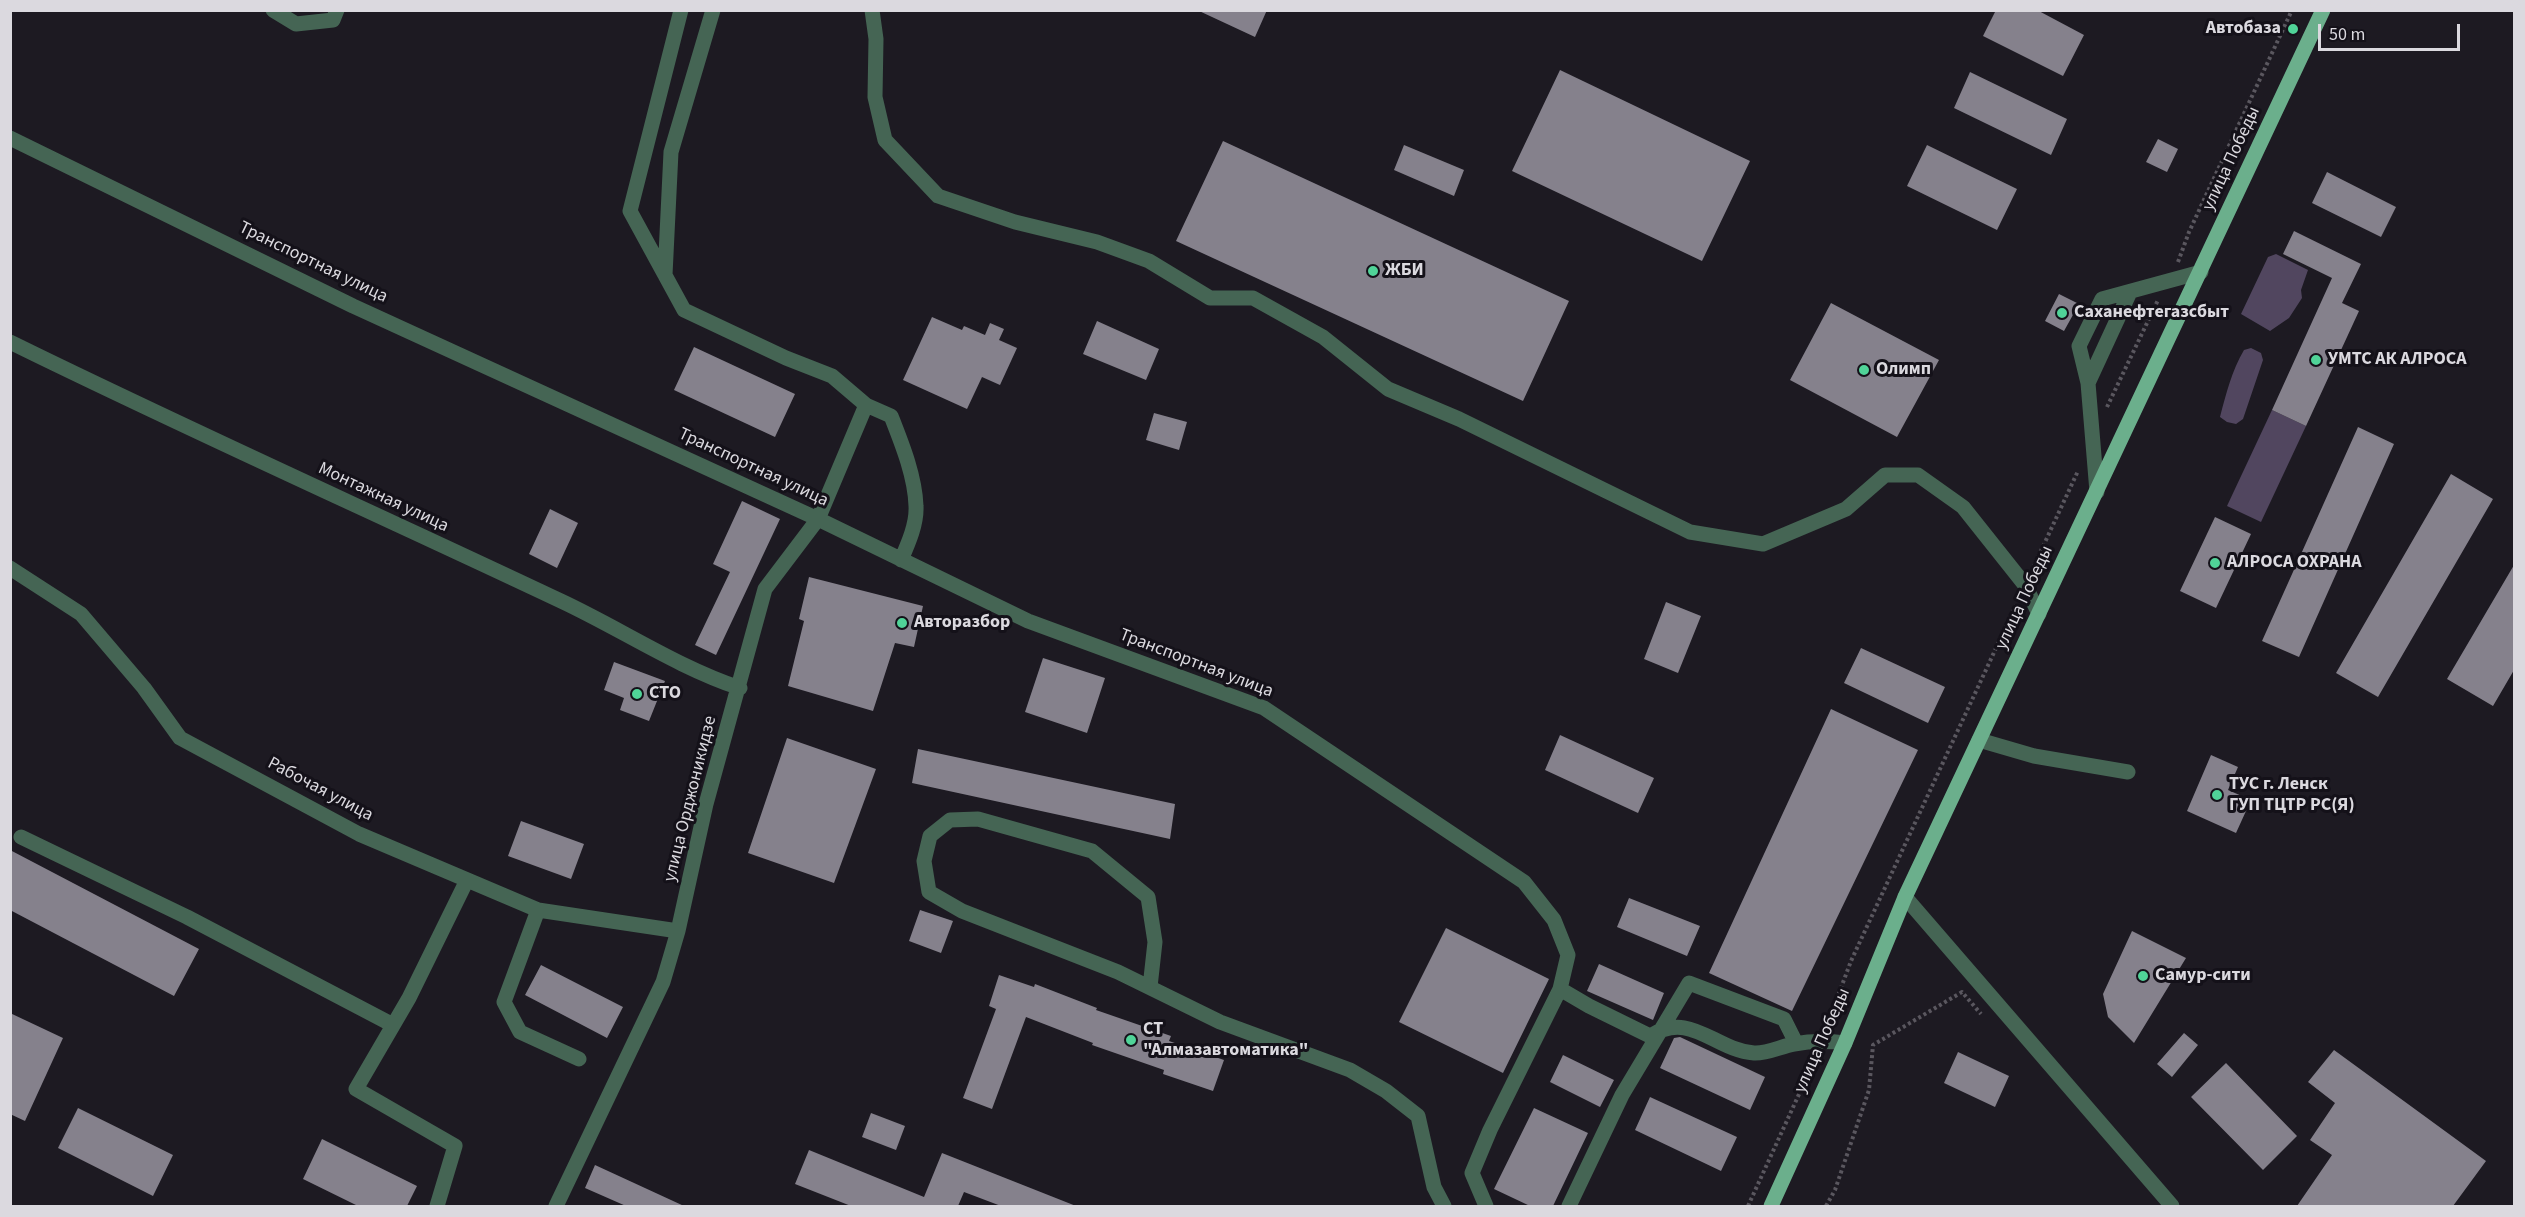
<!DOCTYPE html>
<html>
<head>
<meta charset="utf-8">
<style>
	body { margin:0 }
	#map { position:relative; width:2525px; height:1217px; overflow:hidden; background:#1d1a22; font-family:"Source Sans 3",sans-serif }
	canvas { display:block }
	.frame { position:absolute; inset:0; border:12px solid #dbd9df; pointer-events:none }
	.scale { position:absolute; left:2318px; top:24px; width:142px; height:27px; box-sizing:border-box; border:3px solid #dbd9df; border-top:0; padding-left:8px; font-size:18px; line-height:21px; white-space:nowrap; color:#dbd9df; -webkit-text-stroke:4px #141119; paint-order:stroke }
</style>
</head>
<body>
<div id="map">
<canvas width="2525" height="1217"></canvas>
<div class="frame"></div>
<div class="scale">50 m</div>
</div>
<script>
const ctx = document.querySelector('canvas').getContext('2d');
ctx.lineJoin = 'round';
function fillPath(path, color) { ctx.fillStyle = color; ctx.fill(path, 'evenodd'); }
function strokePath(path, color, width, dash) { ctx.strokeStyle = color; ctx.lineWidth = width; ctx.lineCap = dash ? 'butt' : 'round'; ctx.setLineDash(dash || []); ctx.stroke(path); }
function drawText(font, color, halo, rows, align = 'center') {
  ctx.font = font + ' "Source Sans 3",sans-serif'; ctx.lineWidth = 6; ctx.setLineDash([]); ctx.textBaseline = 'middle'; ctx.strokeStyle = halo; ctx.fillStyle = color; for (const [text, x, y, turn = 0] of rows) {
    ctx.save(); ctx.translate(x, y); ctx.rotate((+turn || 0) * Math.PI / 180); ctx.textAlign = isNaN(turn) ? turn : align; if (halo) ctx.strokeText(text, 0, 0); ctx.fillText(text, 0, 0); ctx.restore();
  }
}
const forest = new Path2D(`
	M2276,254L2308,270L2301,290L2302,298L2289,318L2270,331L2241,314L2268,257Z
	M2251,348L2261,353L2263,360L2243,419L2236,424L2227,422L2220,417C2226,394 2232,370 2244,350Z
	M2272,410L2306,426L2261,522L2227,506Z`);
const building = new Path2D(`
	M1197,10H1267L1255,37Z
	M1996,10H2037L2084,35L2063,76L1983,36Z
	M1560,70L1750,161L1702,261L1512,171Z
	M1970,72L2067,119L2051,155L1954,108Z
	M2158,139L2178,149L2167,172L2146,162Z
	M1223,141L1569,301L1523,401L1176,241Z
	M1404,145L1464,170L1454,196L1394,170Z
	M1927,145L2017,189L1997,230L1907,186Z
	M2327,172L2396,207L2381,237L2312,203Z
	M2294,231L2361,264L2342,303L2359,311L2306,426L2272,410L2332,278L2283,254Z
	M2059,294L2079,304L2064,331L2045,321Z
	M1831,303L1939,360L1897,437L1790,380Z
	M932,317L962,330L964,326L985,335L990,323L1004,329L999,340L1017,348L1000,385L982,377L967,409L903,380Z
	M1097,321L1159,349L1146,380L1083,354Z
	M694,347L795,394L775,437L674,390Z
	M1154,413L1187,422L1179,450L1146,440Z
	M2358,427L2394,444L2299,657L2262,641Z
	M2451,474L2493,499L2378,697L2336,673Z
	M742,501L780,519L716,655L695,645L730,572L713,564Z
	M550,509L578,523L557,568L529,554Z
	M2215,517L2251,534L2216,608L2180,591Z
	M2514,565V670L2493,706L2447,679Z
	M809,577L923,606L914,647L895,643L873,711L788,686L804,621L799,619Z
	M1666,602L1701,616L1678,673L1644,659Z
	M1861,648L1945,687L1928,723L1844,683Z
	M1043,658L1105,678L1087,733L1025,712Z
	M614,662L665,681L649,721L620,710L624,698L604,690Z
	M1831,709L1918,750L1792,1011L1709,973Z
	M1560,735L1654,778L1638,813L1545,770Z
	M787,738L876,769L834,883L748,853Z
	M918,749L1175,804L1170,839L912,783Z
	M2211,755L2238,767L2228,790L2251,800L2236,833L2187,811Z
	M521,821L584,844L571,879L508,856Z
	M10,850L199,949L174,996L10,910Z
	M1629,898L1700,926L1687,956L1617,927Z
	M920,910L953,921L941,953L909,941Z
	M1446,928L1549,979L1503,1073L1399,1022Z
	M2132,931L2186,958L2134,1043L2108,1017L2103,994Z
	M1599,964L1664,993L1653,1020L1587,991Z
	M541,965L623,1007L607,1038L525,995Z
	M999,975L1034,987L1035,984L1097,1008L1096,1010L1171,1036L1169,1041L1224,1060L1213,1091L1163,1074L1164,1070L1092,1045L1093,1043L1026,1017L992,1109L963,1098L996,1009L989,1006Z
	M10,1013L63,1038L25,1121L10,1114Z
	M2184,1033L2198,1045L2172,1077L2157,1064Z
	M1680,1037L1765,1077L1750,1110L1660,1068L1674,1038Z
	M2334,1050L2486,1161L2453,1206H2297L2332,1155L2310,1140L2335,1103L2308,1082Z
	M1958,1052L2009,1076L1995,1107L1944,1083Z
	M1563,1055L1614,1080L1600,1107L1550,1082Z
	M2226,1063L2297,1136L2263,1170L2191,1097Z
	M1650,1097L1737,1137L1721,1171L1635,1130Z
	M78,1108L173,1155L153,1196L58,1148Z
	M1534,1108L1588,1133L1553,1206H1530L1494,1189Z
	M871,1113L905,1126L896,1150L862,1137Z
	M322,1139L417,1186L407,1206H358L303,1179Z
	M809,1150L924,1197L942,1153L1076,1206H1001L964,1192L958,1206H851L795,1184Z
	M595,1165L684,1206H626L585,1188Z`);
const path = new Path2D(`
	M2178,262L2189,232L2292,10
	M2107,407L2158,300
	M2033,568L2078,471
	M1826,1028L1851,961L2016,605
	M1748,1206L1816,1057
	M1826,1206L1835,1190L1869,1090L1873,1045L1962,992L1981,1014`);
const minor = new Path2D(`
	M273,10L296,24L333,20L337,10
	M681,10L630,211L684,310L786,358L832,376L866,405L891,416C902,444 915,476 916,506C917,524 908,544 901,560
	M872,10L876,39L875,97L885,140L938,196L1015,222L1097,242L1149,261L1210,298H1253L1323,337L1388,389L1459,419L1690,532L1763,544L1846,509L1885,475H1918L1963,507L2025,585L2039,614
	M10,138L353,306L818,519L1028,621L1264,708L1524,882L1554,920L1568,955L1560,989L1490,1130L1472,1173L1486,1206
	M665,275L671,152L713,10
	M10,342C193,432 377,514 561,601C621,629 677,667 740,688
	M2088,383L2130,292
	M2097,492L2088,383L2079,346L2102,299L2201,272
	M10,568L81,614L144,688L180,738L359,834L538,910L678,931
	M1979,740L2034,756L2128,772
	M21,837L187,917L393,1025
	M1905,897L2172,1206
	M538,910L504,1002L520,1032L579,1059
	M1150,987L1155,942L1148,897L1092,851L978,819L950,820L930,836L924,861L929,892L962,911L1118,972L1220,1022L1350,1070L1386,1091L1418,1116L1434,1187L1444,1206
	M1560,989L1589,1006L1650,1036C1691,1010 1714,1050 1754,1053C1766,1054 1782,1046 1794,1044C1811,1041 1828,1041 1845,1043
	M437,1206L455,1146L356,1089L409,998L467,880
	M556,1206L663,982L678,931L706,804L765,589L818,519L866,405
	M1569,1206L1622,1095L1689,983L1784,1019L1796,1043`);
const major = new Path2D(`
	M1771,1206L1845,1043L1905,897L2323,10`);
const markers = [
	[2293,29,6,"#50d398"],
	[1373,271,6,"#50d398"],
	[2062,313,6,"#50d398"],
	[2316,360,6,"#50d398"],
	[1864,370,6,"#50d398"],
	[2215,563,6,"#50d398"],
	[902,623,6,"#50d398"],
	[637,694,6,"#50d398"],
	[2217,795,6,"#50d398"],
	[2143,976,6,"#50d398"],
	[1131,1040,6,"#50d398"]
];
const poiNames = [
	["Автобаза",2281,29,"right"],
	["ЖБИ",1385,271],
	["Саханефтегазсбыт",2074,313],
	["УМТС АК АЛРОСА",2328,360],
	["Олимп",1876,370],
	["АЛРОСА ОХРАНА",2227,563],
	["Авторазбор",914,623],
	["СТО",649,694],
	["ТУС г. Ленск",2229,785],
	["ГУП ТЦТР РС(Я)",2229,806],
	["Самур-сити",2155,976],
	["СТ",1143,1030],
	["\"Алмазавтоматика\"",1143,1051]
];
const streetNames = [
	["улица Победы",2232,159,-65],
	["Транспортная улица",313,263,26],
	["Транспортная улица",753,468,25],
	["Монтажная улица",383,498,25],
	["улица Победы",2025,598,-65],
	["Транспортная улица",1196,664,21],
	["Рабочая улица",320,790,28],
	["улица Орджоникидзе",691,799,-76],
	["улица Победы",1823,1041,-66]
];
fillPath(forest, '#51465f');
fillPath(building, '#85818c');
strokePath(path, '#5a575f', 4, [3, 3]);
strokePath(minor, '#456554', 15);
strokePath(major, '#6baf8c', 15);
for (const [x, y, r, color] of markers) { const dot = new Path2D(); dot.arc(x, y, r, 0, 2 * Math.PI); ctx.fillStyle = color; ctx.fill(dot); strokePath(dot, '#141119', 2); }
drawText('bold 18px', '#dbd9df', '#141119', poiNames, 'left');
drawText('18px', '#dbd9df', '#141119', streetNames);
</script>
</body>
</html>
